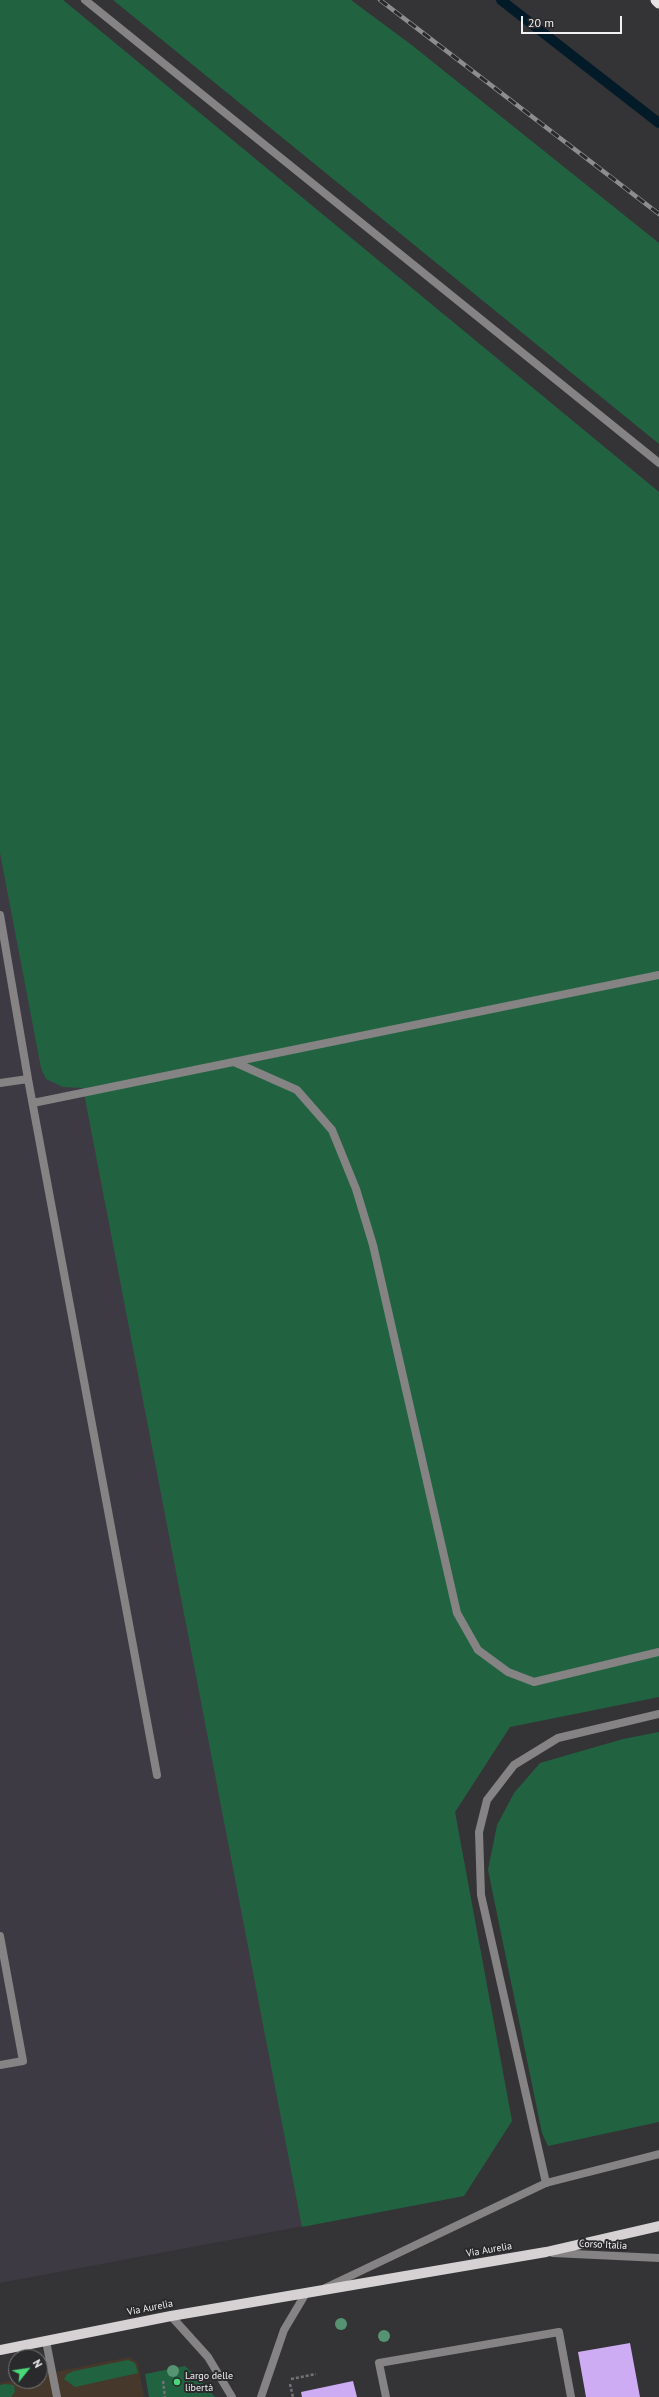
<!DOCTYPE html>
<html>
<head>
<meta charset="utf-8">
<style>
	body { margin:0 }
	#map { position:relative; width:659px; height:2397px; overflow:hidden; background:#343336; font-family:"PT Sans",sans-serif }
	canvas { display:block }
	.north { position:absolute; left:8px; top:2349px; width:40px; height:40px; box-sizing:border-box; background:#2a292c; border:1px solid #7a797b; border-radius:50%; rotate:60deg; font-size:11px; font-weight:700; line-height:16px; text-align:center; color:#f1f0f2 }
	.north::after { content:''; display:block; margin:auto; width:14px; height:18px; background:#49d778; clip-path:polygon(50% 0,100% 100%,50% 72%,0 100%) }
	.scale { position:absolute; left:521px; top:16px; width:101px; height:18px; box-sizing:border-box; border:2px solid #f1f0f2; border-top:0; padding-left:5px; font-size:12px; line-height:14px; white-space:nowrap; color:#f1f0f2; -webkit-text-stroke:3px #2a292c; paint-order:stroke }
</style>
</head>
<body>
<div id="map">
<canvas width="659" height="2397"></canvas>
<div class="north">N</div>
<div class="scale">20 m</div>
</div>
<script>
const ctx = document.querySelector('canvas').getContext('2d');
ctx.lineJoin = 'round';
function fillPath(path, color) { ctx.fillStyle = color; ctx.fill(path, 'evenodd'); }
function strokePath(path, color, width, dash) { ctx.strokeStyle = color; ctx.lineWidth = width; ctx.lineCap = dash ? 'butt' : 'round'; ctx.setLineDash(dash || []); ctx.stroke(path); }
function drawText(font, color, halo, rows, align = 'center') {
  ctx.font = font + ' "PT Sans",sans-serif'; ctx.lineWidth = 4; ctx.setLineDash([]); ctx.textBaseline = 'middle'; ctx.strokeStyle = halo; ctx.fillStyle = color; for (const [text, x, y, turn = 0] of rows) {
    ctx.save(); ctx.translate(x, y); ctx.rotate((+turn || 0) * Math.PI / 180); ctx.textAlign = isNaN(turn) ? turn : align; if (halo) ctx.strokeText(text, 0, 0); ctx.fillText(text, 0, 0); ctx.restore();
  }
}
const commercial = new Path2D(`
	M130,2357L138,2363L144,2397H0V2383L16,2380L40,2381V2375Z`);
const built = new Path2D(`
	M0,0H63L659,492V1697L510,1727L455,1812L512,2121L464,2196L0,2283Z`);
const green = new Path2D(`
	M0,0H63L659,492V1697L510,1727L455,1812L512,2121L464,2196L302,2227L83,1088L63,1087L46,1079L41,1068L0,853Z
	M113,0H351L413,46L659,243V444Z
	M659,1732V2122L548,2146L542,2133L488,1870L497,1825L514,1793L540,1763L623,1739Z
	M128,2360L135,2363L138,2373L75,2387L64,2379L67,2374L74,2371Z
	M185,2366L198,2378L215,2397H149L145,2374Z
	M5,2384L14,2385L15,2392L11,2397H0V2385Z`);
const stream = new Path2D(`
	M501,0L659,123`);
const building = new Path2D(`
	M630,2343L640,2397H586L578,2352Z
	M353,2381L357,2397H302L301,2392Z`);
const path = new Path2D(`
	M291,2379L316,2374
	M163,2381L165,2397
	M290,2384L293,2397`);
const service = new Path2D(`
	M85,0L659,463
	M0,915L28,1079L0,1083
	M234,1062L297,1090L332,1130L356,1189L373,1245L457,1613L478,1650L508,1672L534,1682L659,1652
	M28,1079L157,1775
	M33,1103L659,975
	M0,1936L23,2061L0,2065
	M546,2183L481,1895L479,1832L487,1800L514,1765L558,1738L659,1714
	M46,2341L57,2397
	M386,2397L379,2363L559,2332L571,2397`);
const minor = new Path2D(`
	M553,2253L659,2258
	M325,2288L546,2183L659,2154`);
const tertiary = new Path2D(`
	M171,2316L208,2357L232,2397
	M261,2397L284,2330L306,2293`);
const primary = new Path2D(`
	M0,2350L171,2316L546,2252L659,2226`);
const trunk = new Path2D(`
	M656,0L659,3`);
const rail = new Path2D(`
	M380,0L659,214`);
const trees = [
	[341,2324],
	[384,2336],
	[173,2371]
];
const markers = [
	[177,2382,4,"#49d778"]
];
const streetNames = [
	["Corso Italia",603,2245,3],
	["Via Aurelia",489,2250,-10],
	["Via Aurelia",150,2308,-11]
];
const poiNames = [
	["Largo delle",185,2376],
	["libertà",185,2388]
];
fillPath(commercial, '#46382a');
fillPath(built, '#3e3a43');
fillPath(green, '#216341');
strokePath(stream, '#031a29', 10);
fillPath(building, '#ceacf4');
strokePath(path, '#727174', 2.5, [3, 2]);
strokePath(service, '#858383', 8);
strokePath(minor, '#858383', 8);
strokePath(tertiary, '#858383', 8);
strokePath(primary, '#d6d2d3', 10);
strokePath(trunk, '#e6e2e2', 11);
strokePath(rail, '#8d8c8f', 4.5);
strokePath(rail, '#2a292c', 3, [9]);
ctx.fillStyle = '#569372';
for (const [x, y] of trees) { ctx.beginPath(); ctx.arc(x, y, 6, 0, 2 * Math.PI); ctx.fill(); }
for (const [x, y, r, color] of markers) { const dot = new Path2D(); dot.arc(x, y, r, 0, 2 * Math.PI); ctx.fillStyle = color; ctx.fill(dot); strokePath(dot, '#2a292c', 1.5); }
drawText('10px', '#f1f0f2', '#2a292c', streetNames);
drawText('10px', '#f1f0f2', '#2a292c', poiNames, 'left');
</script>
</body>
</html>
